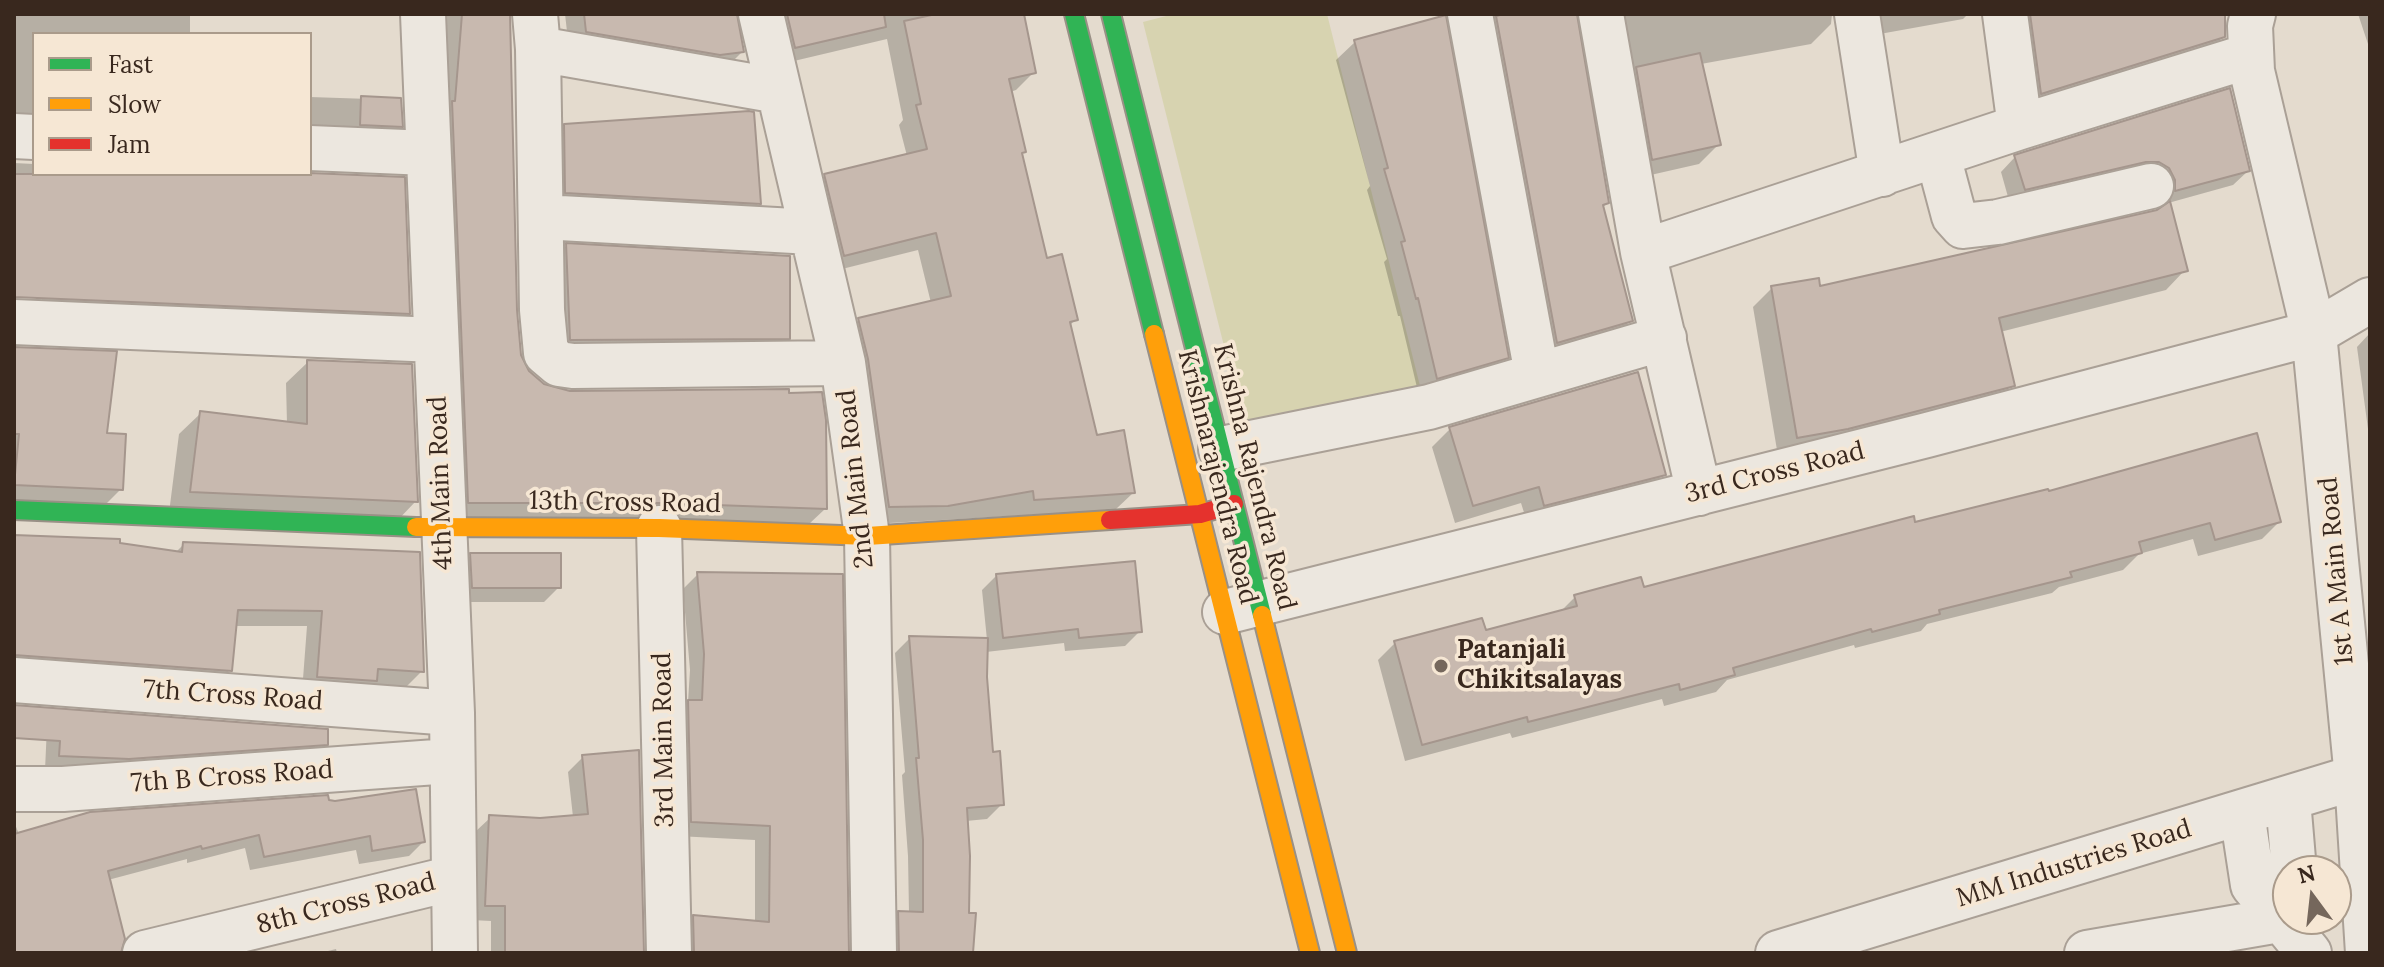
<!DOCTYPE html>
<html>
<head>
<meta charset="utf-8">
<style>
	body { margin:0 }
	#map { position:relative; width:2384px; height:967px; overflow:hidden; background:#e4dbce; font-family:Lora,serif }
	canvas { display:block }
	.frame { position:absolute; inset:0; border:16px solid #39281e; pointer-events:none }
	.legend { position:absolute; left:32px; top:32px; width:280px; height:144px; box-sizing:border-box; background:#f6e7d4; border:2px solid #aa9b8b; margin:0; padding:10px 14px; list-style:none; font-size:24px; color:#39281e }
	.legend li { display:flex; align-items:center; gap:16px; height:40px }
	.legend b { width:40px; border:2px solid #aa9b8b }
	.north { position:absolute; left:2272px; top:855px; width:80px; height:80px; box-sizing:border-box; background:#f6e7d4; border:2px solid #aa9b8b; border-radius:50%; rotate:345deg; font-size:22px; font-weight:700; line-height:32px; text-align:center; color:#39281e }
	.north::after { content:''; display:block; margin:auto; width:28px; height:36px; background:#75675c; clip-path:polygon(50% 0,100% 100%,50% 72%,0 100%) }
</style>
</head>
<body>
<div id="map">
<canvas width="2384" height="967"></canvas>
<div class="frame"></div>
<ul class="legend">
<li><b style="height:10px;background:#30b455"></b>Fast</li>
<li><b style="height:10px;background:#ff9f0a"></b>Slow</li>
<li><b style="height:10px;background:#e5322d"></b>Jam</li>
</ul>
<div class="north">N</div>
</div>
<script>
const ctx = document.querySelector('canvas').getContext('2d');
ctx.lineJoin = 'round';
function fillPath(path, color) { ctx.fillStyle = color; ctx.fill(path, 'evenodd'); }
function strokePath(path, color, width, dash) { ctx.strokeStyle = color; ctx.lineWidth = width; ctx.lineCap = dash ? 'butt' : 'round'; ctx.setLineDash(dash || []); ctx.stroke(path); }
function drawText(font, color, halo, rows, align = 'center') {
  ctx.font = font + ' Lora,serif'; ctx.lineWidth = 7; ctx.setLineDash([]); ctx.textBaseline = 'middle'; ctx.strokeStyle = halo; ctx.fillStyle = color; for (const [text, x, y, turn = 0] of rows) {
    ctx.save(); ctx.translate(x, y); ctx.rotate((+turn || 0) * Math.PI / 180); ctx.textAlign = isNaN(turn) ? turn : align; if (halo) ctx.strokeText(text, 0, 0); ctx.fillText(text, 0, 0); ctx.restore();
  }
}
const green = new Path2D(`
	M1174,14H1327L1420,386L1245,430L1143,22Z`);
const shadow = new Path2D(`
	M14,14H190V34H34V134L14,127Z
	M426,14H508L515,311L519,356L528,372L543,385L825,509L809,524L453,518Z
	M565,14H735L742,52L724,70L569,49Z
	M760,14H1022L1034,72L1016,90L1010,92L1020,154L1046,261L1076,319L1069,326L1095,437L1133,493L1115,510L872,524L841,338L859,320L931,303L918,250L826,273L808,194L825,176L907,156L899,125L903,120L887,39L777,65Z
	M1466,14H1575L1607,203L1602,208L1631,320L1611,340L1537,362Z
	M1595,14H1832L1831,24L1811,44L1701,64L1719,144L1699,164L1633,179Z
	M1851,14H1968L1963,19L1863,37Z
	M1999,14H2223L2224,36L2203,57L2021,113Z
	M2358,14H2370V50Z
	M1355,42L1506,357L1488,376L1419,396L1400,316H1398L1384,262L1387,259L1367,190L1370,186L1336,60Z
	M2229,90L2248,171L2233,185L2161,205V195L2010,204L2001,172L2015,157Z
	M310,97L400,100L401,126L385,142L310,139Z
	M565,126L759,203L741,221L549,210L548,144Z
	M14,163L34,164V174L408,313L392,329L41,314L45,251L14,247Z
	M2158,212L2185,270L2166,290L2000,332L2012,385L1993,405L1778,456L1753,307L1772,288L1819,289Z
	M567,245L788,338L766,359L549,361L545,267Z
	M2370,333V444L2357,347Z
	M14,349L105,435L121,489L105,505L14,501Z
	M308,362L416,501L395,523L169,513L179,434L201,413L287,424L286,383Z
	M1450,429L1664,474L1646,492L1527,522L1521,503L1455,523L1432,447Z
	M2279,522L2262,539L2198,556L2193,539L2139,554L2123,570L2059,587L2052,593L1927,624L1921,631L1855,648L1854,645L1727,680L1716,692L1664,706L1662,699L1512,738L1510,733L1405,761L1378,660L1395,643L1484,632L1560,612L1575,597L1643,590L1914,525Z
	M14,537L118,544L175,553L184,544L418,554L422,671L406,687L370,685L302,692L307,626H235L230,670L214,686L14,671Z
	M471,555L559,587L544,602H458L456,570Z
	M698,574L847,953H680L679,932L694,917L755,922V840L677,836L674,717L688,702L690,670L683,589Z
	M996,576L1140,631L1125,646L1065,651L1064,643L986,652L991,754L1002,804L987,819L966,821L967,915L971,953H885L884,928L899,913H909L908,856L902,775L905,772L895,653L910,638L987,640L982,590Z
	M47,726L326,744L311,759L45,770Z
	M583,757L642,953H491V921L471,920L475,832L490,818L540,820L573,817L568,772Z
	M327,802L423,842L409,856L359,864L356,850L250,870L245,848L187,863V859L108,880L119,953H14V822L19,834Z
	M336,949L337,953H320Z`);
const building = new Path2D(`
	M462,14H510L517,310L521,355L529,371L544,384L570,391L789,389V393L822,392L826,420L827,509L659,503H468L452,101H455Z
	M584,14H737L744,52L720,55L586,32Z
	M787,14H884L886,27L795,48Z
	M936,14H1024L1036,73L1009,79L1026,152L1022,153L1047,258L1062,254L1078,320L1070,322L1097,435L1124,430L1135,493L1034,500L1033,491L948,506L889,507L868,359L858,318L951,296L936,233L844,256L824,174L927,149L916,105L921,104L904,21Z
	M1504,14H1577L1609,203L1603,205L1633,321L1557,343L1496,16Z
	M2030,14H2225V37L2041,94Z
	M1446,15L1509,358L1437,379L1418,298L1416,299L1401,242L1405,241L1384,169L1388,168L1354,40Z
	M1700,53L1721,145L1652,160L1636,67Z
	M2230,88L2250,171L2175,191V180L2169,168L2159,162H2146L2025,190L2014,155Z
	M361,96L401,98L403,127L360,125Z
	M749,111L754,112L761,204L565,193L564,124Z
	M14,174L310,173L405,177L410,314L14,297Z
	M2170,201L2188,271L1999,318L2015,386L1848,429L1797,438L1771,286L1819,278L1820,286L2157,210Z
	M566,243L790,256V339L570,340Z
	M14,347L117,351L107,433L126,434L123,490L14,485L19,434H14Z
	M307,360L412,364L418,502L190,492L200,411L307,424Z
	M1638,372L1666,475L1544,506L1539,487L1473,506L1449,427Z
	M2257,433L2281,522L2215,540L2210,523L2139,542L2142,553L2070,572L2072,577L1939,610L1940,614L1872,632L1871,629L1733,668L1735,675L1680,690L1679,684L1528,722L1527,717L1422,745L1394,641L1482,618L1486,630L1577,606L1574,595L1641,577L1644,587L1914,516L1915,522L2048,489L2049,491Z
	M14,535L120,539V543L182,552L183,542L420,552L424,672L378,669L377,681L317,677L322,611L238,610L232,671L14,655Z
	M470,553H561V588H472Z
	M1135,561L1142,632L1079,638L1078,629L1003,638L996,574Z
	M697,572L843,574L849,953H694L693,915L769,922L770,826L691,822L688,700H702L704,654Z
	M909,636L988,638L987,677L993,752L1000,751L1004,805L967,808L970,856L969,913H976L973,953H899L898,911L923,912V840L916,758H919Z
	M14,705L328,729V745L129,759L59,756L60,741L14,738Z
	M639,750L644,953H505V906H485L489,815L540,818L588,814L582,755Z
	M416,789L425,842L372,851L370,836L264,857L259,835L202,849L201,846L108,871L125,939L121,953H14V834L90,812L328,795L329,800L335,801Z`);
const street = new Path2D(`
	M423,14L452,713L455,953
	M535,14L538,49L779,91
	M761,14L843,363L867,536L874,953
	M1470,14L1537,374
	M1601,14L1643,252L1699,493
	M1857,14L1882,174
	M2005,14L2020,127
	M2253,14L2250,26L2252,71L2314,333L2357,778L2368,953
	M538,49L542,310L546,353L559,364L573,366L843,363
	M14,136L34,137
	M310,148L428,153
	M1938,156L1954,216L1963,226L1998,222L2151,186
	M542,217L812,232
	M1643,252L2020,127L2249,56
	M14,322L436,340
	M1221,449L1429,407L1664,338
	M659,528L669,953
	M1225,612L1927,435L2314,333L2370,300
	M14,680L452,713
	M14,789H63L450,761
	M2288,800L2294,871
	M2242,813L2253,885L2309,953
	M145,953L454,878
	M1778,953L2370,773
	M2087,953L2279,920`);
const fast = new Path2D(`
	M1074,14L1154,334
	M1111,14L1262,615
	M14,510L416,527`);
const slow = new Path2D(`
	M1154,334L1310,953
	M416,527L659,528L867,536L1110,520
	M1262,615L1347,953`);
const jam = new Path2D(`
	M1110,520L1200,514L1234,504`);
const markers = [
	[1441,666,8,"#75675c"]
];
const streetNames = [
	["3rd Cross Road",1775,473,-14],
	["Krishnarajendra Road",1217,477,76],
	["Krishna Rajendra Road",1254,477,76],
	["2nd Main Road",856,479,-96],
	["4th Main Road",441,483,-92],
	["13th Cross Road",625,503,1],
	["1st A Main Road",2337,571,-95],
	["7th Cross Road",233,696,4],
	["3rd Main Road",664,740,-91],
	["7th B Cross Road",232,777,-4],
	["MM Industries Road",2074,864,-17],
	["8th Cross Road",346,904,-14]
];
const poiNames = [
	["Patanjali",1457,651],
	["Chikitsalayas",1457,681]
];
fillPath(green, '#d7d3b0');
fillPath(shadow, '#0003');
fillPath(building, '#c8b9af');
strokePath(building, '#a5968d', 2);
strokePath(street, '#aaa096', 48);
strokePath(fast, '#999086', 22);
strokePath(slow, '#999086', 22);
strokePath(jam, '#999086', 22);
strokePath(street, '#ece7df', 44);
strokePath(fast, '#30b455', 18);
strokePath(slow, '#ff9f0a', 18);
strokePath(jam, '#e5322d', 18);
for (const [x, y, r, color] of markers) { const dot = new Path2D(); dot.arc(x, y, r, 0, 2 * Math.PI); ctx.fillStyle = color; ctx.fill(dot); strokePath(dot, '#f6e7d4', 3); }
drawText('26px', '#39281e', '#f6e7d4', streetNames);
drawText('bold 26px', '#39281e', '#f6e7d4', poiNames, 'left');
</script>
</body>
</html>
